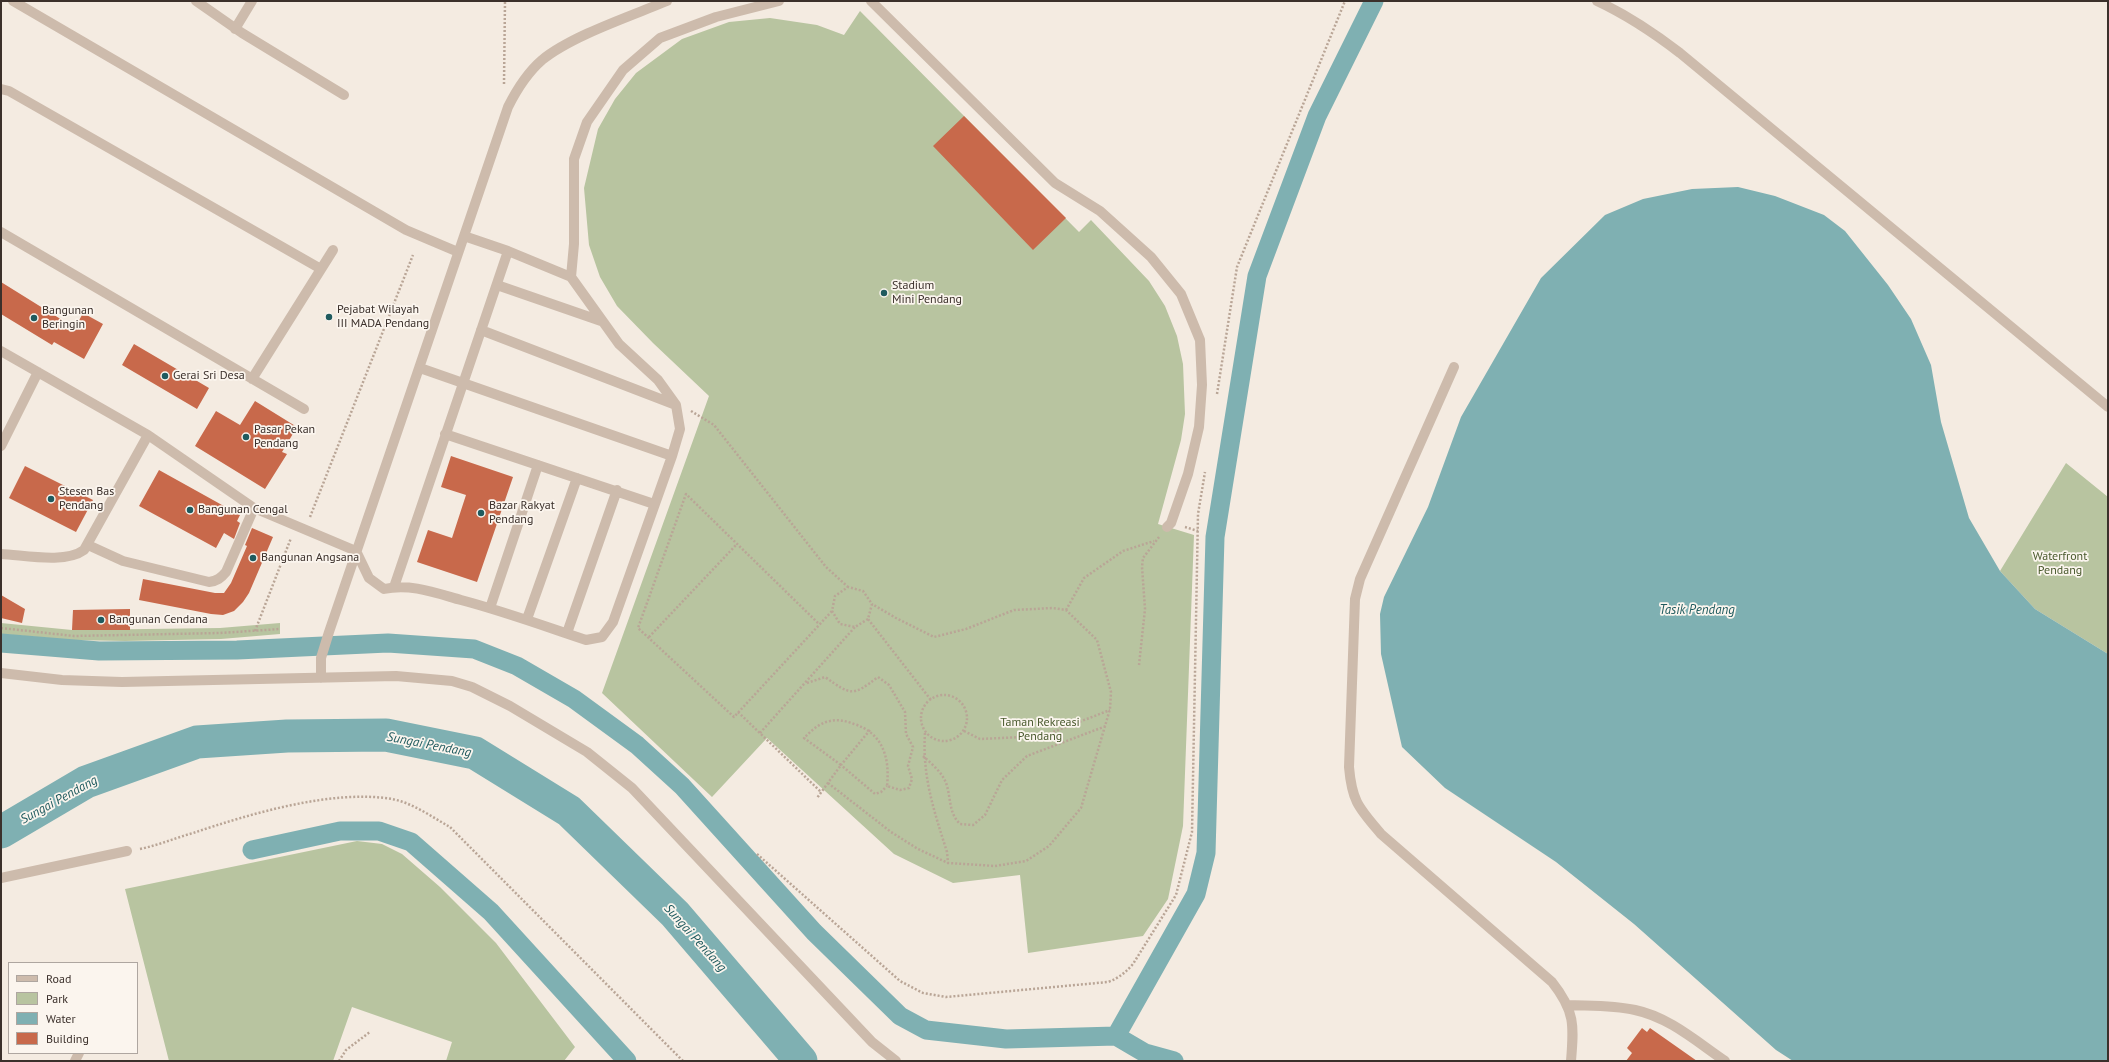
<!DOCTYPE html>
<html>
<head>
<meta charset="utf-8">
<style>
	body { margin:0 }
	#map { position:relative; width:2109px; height:1062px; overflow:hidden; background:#f4ebe1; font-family:"PT Sans",sans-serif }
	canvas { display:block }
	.frame { position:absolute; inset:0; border:2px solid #3b302b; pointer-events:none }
	.legend { position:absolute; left:8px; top:962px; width:130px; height:92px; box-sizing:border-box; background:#fbf5ee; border:1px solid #aea6a0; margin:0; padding:5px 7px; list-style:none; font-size:12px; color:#3b302b }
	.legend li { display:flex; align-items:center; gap:8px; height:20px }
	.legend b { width:20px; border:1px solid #aea6a0 }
</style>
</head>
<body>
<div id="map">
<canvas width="2109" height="1062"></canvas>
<div class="frame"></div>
<ul class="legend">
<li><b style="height:5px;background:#cdbbac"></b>Road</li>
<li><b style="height:11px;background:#b8c4a0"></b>Park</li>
<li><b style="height:11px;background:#7fb0b2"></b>Water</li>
<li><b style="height:11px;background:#c8694b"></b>Building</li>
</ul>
</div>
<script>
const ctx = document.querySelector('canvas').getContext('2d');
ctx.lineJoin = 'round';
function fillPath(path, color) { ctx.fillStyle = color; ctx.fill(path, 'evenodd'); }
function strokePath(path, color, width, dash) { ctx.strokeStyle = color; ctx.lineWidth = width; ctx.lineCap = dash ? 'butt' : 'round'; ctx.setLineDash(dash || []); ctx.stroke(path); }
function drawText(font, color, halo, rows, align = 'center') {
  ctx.font = font + ' "PT Sans",sans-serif'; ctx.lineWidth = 3.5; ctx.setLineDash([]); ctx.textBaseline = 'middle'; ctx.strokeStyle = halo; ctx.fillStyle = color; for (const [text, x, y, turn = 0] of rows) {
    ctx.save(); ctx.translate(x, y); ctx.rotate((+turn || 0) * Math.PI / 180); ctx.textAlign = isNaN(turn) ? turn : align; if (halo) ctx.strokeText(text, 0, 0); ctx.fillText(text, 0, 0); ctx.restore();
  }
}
const green = new Path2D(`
	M860,11L1079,232L1091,220L1149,281L1165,306L1177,336L1183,364L1185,414L1181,440L1158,524L1194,535L1183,826L1168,899L1143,936L1028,953L1020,875L953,883L894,854L767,738L712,797L602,693L709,396L653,343L617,306L600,277L589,245L584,188L598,129L615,99L636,73L682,39L729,22L770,18L817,25L844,35Z
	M2066,463L2108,497V654L2035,609L2000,571Z
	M1,623L72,630L220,628L280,623V634L221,639L125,641L72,640L1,634Z
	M357,841L382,844L402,854L440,887L496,943L575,1047L564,1061H446L452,1042L352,1007L333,1061H169L125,889Z`);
const water = new Path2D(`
	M1738,187L1775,196L1824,215L1845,231L1888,285L1911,319L1931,365L1941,422L1969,518L2000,571L2035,609L2108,654V1061H1793L1776,1050L1634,924L1556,862L1445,788L1402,747L1381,654L1380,614L1384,597L1428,507L1461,417L1541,278L1605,215L1643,199L1692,189Z`);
const canal = new Path2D(`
	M1,643L99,651L237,650L388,643L474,649L517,666L574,699L637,745L682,786L814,932L900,1016L926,1030L1006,1039L1116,1036L1145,1053L1174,1061
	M252,850L340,831H379L411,842L491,912L627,1061
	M1116,1036L1196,894L1206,853L1215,537L1257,276L1317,116L1374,1`);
const river = new Path2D(`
	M1,832L86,782L197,742L287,736L386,735L475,753L569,811L675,914L801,1061`);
const building = new Path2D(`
	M964,116L1066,218L1033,250L933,146Z
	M1,282L75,328L83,313L103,324L84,359L54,342L52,345L1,314Z
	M134,344L209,388L197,409L122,365Z
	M255,401L297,427L282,452L287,454L265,489L195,446L216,411L240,425Z
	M451,456L513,477L477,582L417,562L428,530L452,538L466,495L441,487Z
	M25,466L93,500L76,532L9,498Z
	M159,470L240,515L237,521L240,523L234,539L224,533L216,548L139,506Z
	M252,528L273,537L249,593L243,602L234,611L223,615L211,614L139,600L143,579L215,593H224L231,583L247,546L245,545Z
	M1,595L25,609L22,623L1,618Z
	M130,609V630H72L73,610Z
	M1642,1028L1647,1032L1650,1028L1697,1061H1626L1632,1053L1627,1048Z`);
const path = new Path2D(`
	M504,84L505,1
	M1217,394L1237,267L1345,1
	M691,411L714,425L826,567L848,587
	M310,517L413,255
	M1185,527L1198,531
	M1066,610L1084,578L1123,551L1154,541
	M868,619L855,627L840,624L832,611L835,596L848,587L863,591L872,604L868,619L931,700
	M818,623L686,494L638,628L734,717L832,611
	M1,628L74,636L220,633L280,629
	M255,631L291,538
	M649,637L737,544
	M1139,665L1145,609L1142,567L1143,558L1159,537
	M807,683L825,677C851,695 852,697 878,677L889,685L905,712L906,734L913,747L908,766L912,779L909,788L900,790L887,786C890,758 883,733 854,724C846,721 838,719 830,721C819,723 811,731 804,738L841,765L817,798
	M921 718a23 23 0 1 1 46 0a23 23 0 1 1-46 0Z
	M738,712L821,792
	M870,730L841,765L875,794L881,792L887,786
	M964,731L980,739L1043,736L1110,710
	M760,733L855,627
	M925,733C922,776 934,811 947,852L948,863
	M923,756C932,764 944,774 947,786C951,800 949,813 960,824L973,825L985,815L1002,780L1027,756L1106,726
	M828,783L891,832L918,849L948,863L995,866L1026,861L1049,846L1081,808L1110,709L1111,692L1097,640L1066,610L1053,608L1014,610L966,629L934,637L896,618L872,604
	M140,849C159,845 175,838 193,833C250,814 332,789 392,799C413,803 432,817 450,827L683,1061
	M757,854L900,981L923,993L946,997L1108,982C1119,978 1126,972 1133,964L1176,895L1192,832L1198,514L1205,472
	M339,1061L346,1050L370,1032`);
const minor = new Path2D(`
	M13,1L406,230L458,252
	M196,1L242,33L344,95
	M871,1L1055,183L1100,211L1151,257L1181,294L1200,340L1202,385L1199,427L1188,474L1171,523L1167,527
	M1597,1C1627,15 1654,33 1680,53L2108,407
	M235,29L252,1
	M1,89L9,91L321,269
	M1,232L304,409
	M571,277L574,244V159L587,122L623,70L660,38L716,17L779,1
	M497,285L601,321
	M481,330L676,405
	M1,351L148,435L254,508L356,551L369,578L384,589C410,583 436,593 461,600C503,611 544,626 586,640L602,637L613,622L672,456L680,429L676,405L658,380L619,344L571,277L508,251L464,236
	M1454,367L1360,579L1355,599L1349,767C1352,802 1359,808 1381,834L1552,982C1575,1011 1574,1025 1571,1061
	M420,368L672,456
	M252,379L333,250
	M445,434L654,504
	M1,446L38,372
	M88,545L123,561L209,582C217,581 221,578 226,572L254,508
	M1,554C24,555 65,564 84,550L148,435
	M394,587L508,251
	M490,608L538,465
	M527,619L577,478
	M567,633L617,490
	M1,673L62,680L122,682L396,676L452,681L472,687L510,706L587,752L632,788L872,1042L896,1061
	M321,678V658L329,632L508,107C517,89 527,73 542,60C571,36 631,16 667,1
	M1,878L127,851
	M1568,1005C1590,1006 1613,1005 1635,1010C1669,1017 1697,1042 1725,1061
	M75,1061L79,1053`);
const markers = [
	[884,293,4,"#1f5a5e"],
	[329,317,4,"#1f5a5e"],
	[34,318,4,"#1f5a5e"],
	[165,376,4,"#1f5a5e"],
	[246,437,4,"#1f5a5e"],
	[51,499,4,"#1f5a5e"],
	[190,510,4,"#1f5a5e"],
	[481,513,4,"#1f5a5e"],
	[253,558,4,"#1f5a5e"],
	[101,620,4,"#1f5a5e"]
];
const poiNames = [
	["Stadium",892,286],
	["Mini Pendang",892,300],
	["Pejabat Wilayah",337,310],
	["III MADA Pendang",337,324],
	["Bangunan",42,311],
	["Beringin",42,325],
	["Gerai Sri Desa",173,376],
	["Pasar Pekan",254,430],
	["Pendang",254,444],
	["Stesen Bas",59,492],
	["Pendang",59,506],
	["Bazar Rakyat",489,506],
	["Pendang",489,520],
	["Bangunan Cengal",198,510],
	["Bangunan Angsana",261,558],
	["Bangunan Cendana",109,620]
];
const parkNames = [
	["Waterfront",2060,557],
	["Pendang",2060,571],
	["Taman Rekreasi",1040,723],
	["Pendang",1040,737]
];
const waterNames = [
	["Tasik Pendang",1697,610],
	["Sungai Pendang",429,745,11],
	["Sungai Pendang",59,800,-29],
	["Sungai Pendang",695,938,48]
];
fillPath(green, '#b8c4a0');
fillPath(water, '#7fb0b2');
strokePath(canal, '#7fb0b2', 19);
strokePath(river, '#7fb0b2', 33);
fillPath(building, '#c8694b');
strokePath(path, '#b9a596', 2.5, [2, 2]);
strokePath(minor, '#cdbbac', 10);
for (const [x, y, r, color] of markers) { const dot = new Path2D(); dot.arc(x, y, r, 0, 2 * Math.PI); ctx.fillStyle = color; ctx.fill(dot); strokePath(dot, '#fbf5ee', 1.5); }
drawText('12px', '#3b302b', '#fbf5ee', poiNames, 'left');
drawText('12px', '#4a5a2e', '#fbf5ee', parkNames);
drawText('italic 13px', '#1f5a5e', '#fbf5ee', waterNames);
</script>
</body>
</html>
